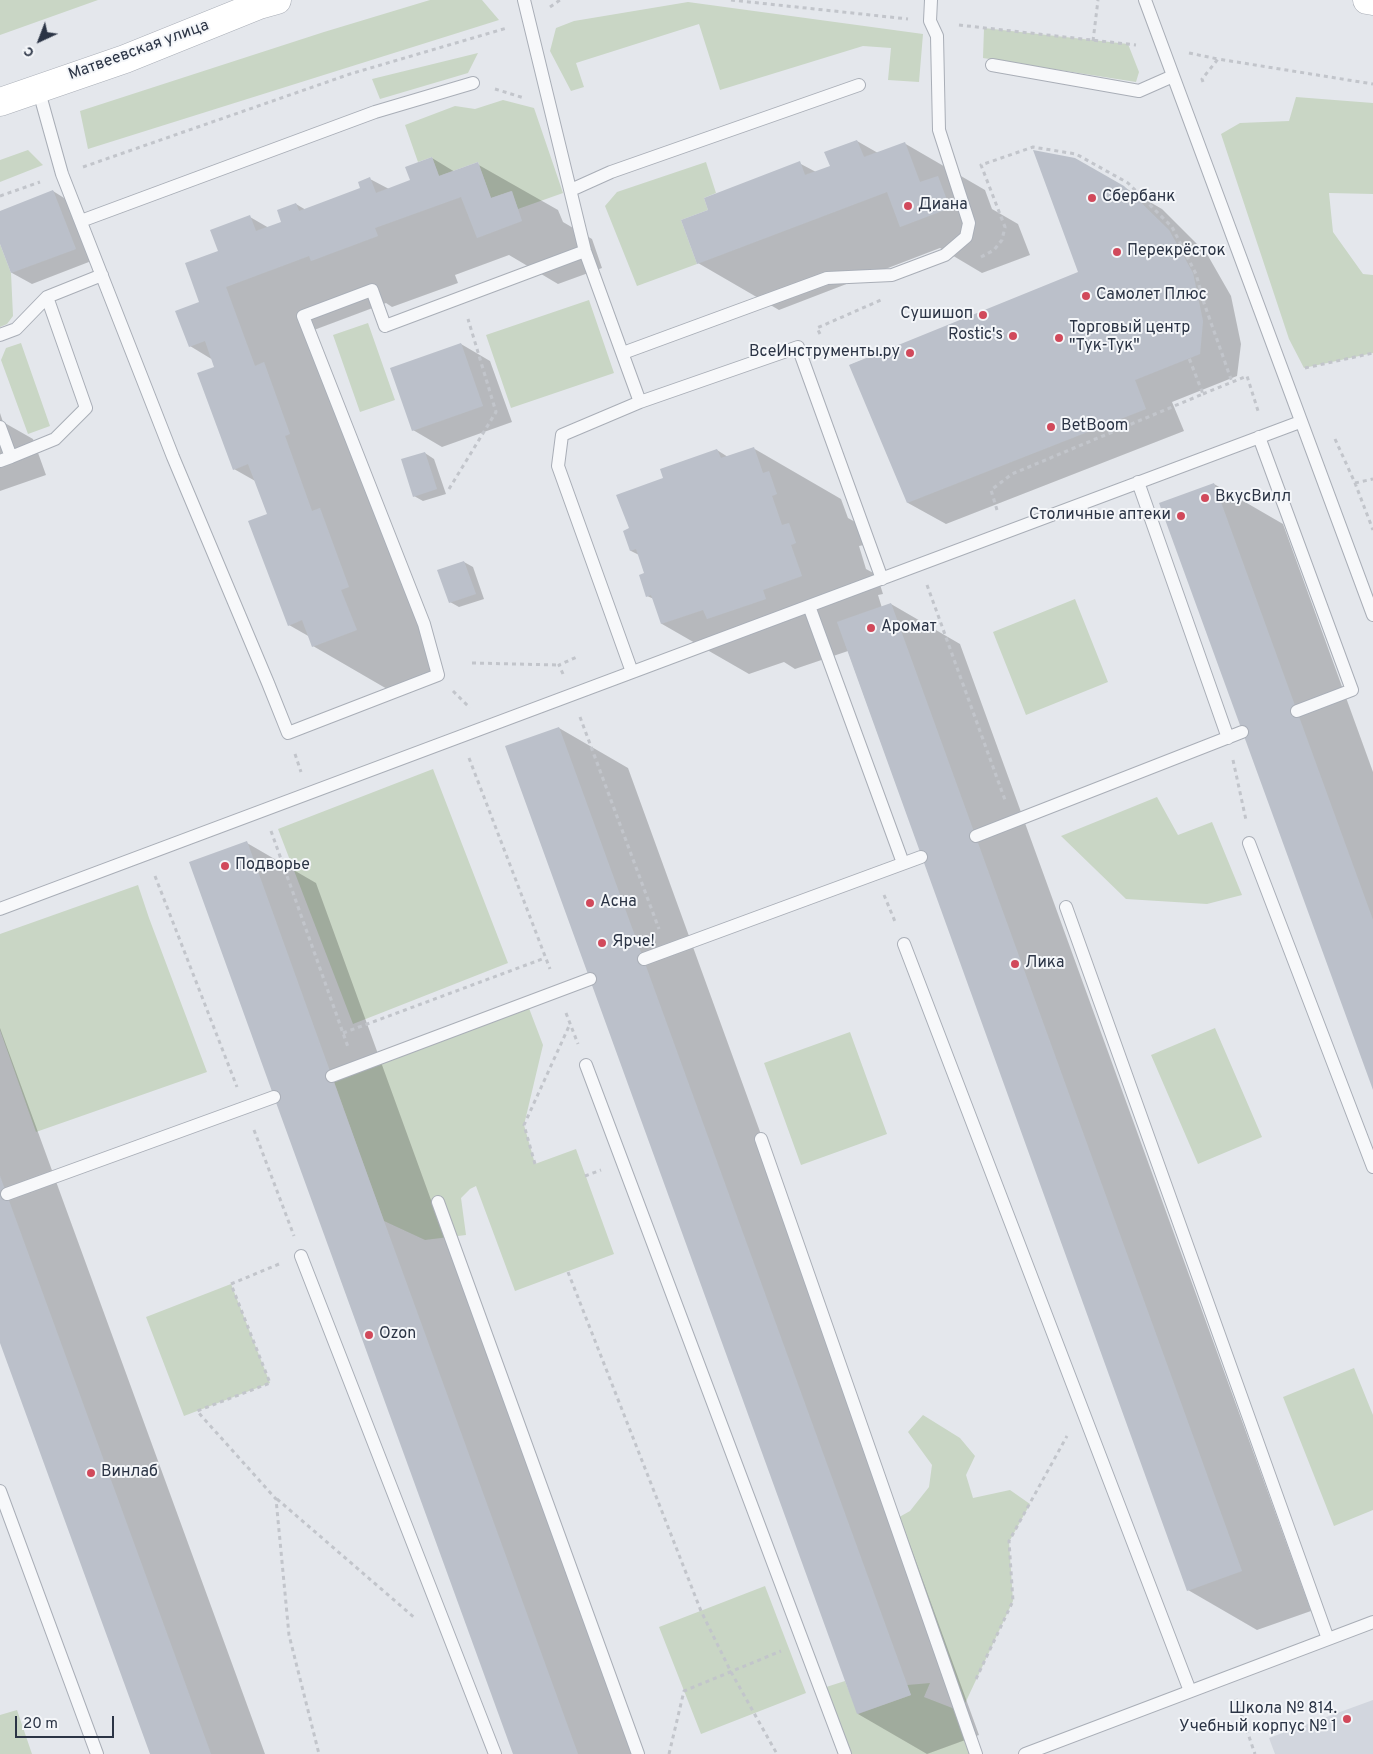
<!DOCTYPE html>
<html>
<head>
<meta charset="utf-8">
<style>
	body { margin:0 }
	#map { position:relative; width:1373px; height:1754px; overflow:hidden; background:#e4e7ec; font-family:Overpass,sans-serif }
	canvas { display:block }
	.north { position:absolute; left:15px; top:15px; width:50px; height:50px; -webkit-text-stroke:4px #f4f6f9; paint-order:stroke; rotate:223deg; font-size:14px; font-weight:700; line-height:20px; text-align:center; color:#2b3445 }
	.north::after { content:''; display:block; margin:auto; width:18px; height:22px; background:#2b3445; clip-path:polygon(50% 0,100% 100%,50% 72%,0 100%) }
	.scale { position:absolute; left:15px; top:1716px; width:99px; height:22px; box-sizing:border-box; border:2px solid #2b3445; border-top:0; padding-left:6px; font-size:15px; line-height:18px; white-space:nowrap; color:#2b3445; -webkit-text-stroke:4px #f4f6f9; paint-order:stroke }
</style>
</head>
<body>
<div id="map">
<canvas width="1373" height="1754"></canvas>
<div class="north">С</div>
<div class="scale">20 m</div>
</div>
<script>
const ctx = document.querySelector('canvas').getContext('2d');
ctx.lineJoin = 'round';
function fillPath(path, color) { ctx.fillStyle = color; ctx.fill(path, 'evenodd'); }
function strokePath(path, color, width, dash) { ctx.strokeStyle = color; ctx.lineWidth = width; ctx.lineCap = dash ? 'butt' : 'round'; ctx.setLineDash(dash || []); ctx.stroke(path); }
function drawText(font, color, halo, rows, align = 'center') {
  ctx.font = font + ' Overpass,sans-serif'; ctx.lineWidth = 4; ctx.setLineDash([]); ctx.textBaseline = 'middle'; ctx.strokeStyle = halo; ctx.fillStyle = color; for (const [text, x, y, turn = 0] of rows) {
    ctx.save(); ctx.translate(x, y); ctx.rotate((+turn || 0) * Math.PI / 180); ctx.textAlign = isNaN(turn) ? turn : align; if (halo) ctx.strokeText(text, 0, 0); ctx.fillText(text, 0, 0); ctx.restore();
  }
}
const built = new Path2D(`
	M1373,1700V1754H1275L1269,1738Z`);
const green = new Path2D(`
	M0,0H98L0,35Z
	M430,0H482L499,20L88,149L80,111L324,32Z
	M688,2L923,34L919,82L888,80L891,48L863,46L720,90L699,24L576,63L584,87L571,91L550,51L556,28L574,21Z
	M984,28L1128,44L1139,72L1136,82L983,58Z
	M478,53L468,73L380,99L372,79Z
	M1296,97L1373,103V194L1329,193L1333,232L1363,274L1373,275V353L1304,368L1289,339L1221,134L1240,123L1289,121Z
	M503,100L534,108L563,193L518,209L511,191L491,198L478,162L439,176L432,157L418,162L405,125L455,106L475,109Z
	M28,150L43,165L0,182V160Z
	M706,162L716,193L704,198L708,210L681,220L697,264L637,286L605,206L617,192Z
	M0,244L11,273L13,316L7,324L0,327Z
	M589,300L614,373L511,408L486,335Z
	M368,323L395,400L360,412L333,335Z
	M21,343L50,426L28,434L1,360L6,348Z
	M1075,599L1108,682L1026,715L993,632Z
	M433,769L508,963L353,1024L278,829Z
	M1157,797L1178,835L1212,822L1242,895L1207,904L1126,899L1061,836Z
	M138,885L149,918L207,1072L36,1132L0,1030V934Z
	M527,1003L543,1045L524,1125L535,1164L576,1149L614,1254L515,1291L476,1186L470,1189L461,1198L466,1235L425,1240L384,1221L332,1076Z
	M1215,1028L1262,1137L1198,1164L1151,1055Z
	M850,1032L887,1134L801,1165L764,1063Z
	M231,1284L270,1383L184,1416L146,1317Z
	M1354,1368L1373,1415V1510L1334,1526L1283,1397Z
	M923,1415L960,1438L975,1456L966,1475L973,1498L1010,1490L1030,1504L1009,1542L1013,1601L961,1712L976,1754H845L820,1689L845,1681L858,1714L911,1695L907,1685L930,1683L924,1697L960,1711L894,1520L910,1511L929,1487L932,1465L908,1432Z
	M765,1586L806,1693L701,1734L659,1627Z
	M17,1710L32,1754H0V1715Z`);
const shadow = new Path2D(`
	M857,141L878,153L904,143L985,190L992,209L1018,224L1030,255L982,273L940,248L779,310L698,263L710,211L799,163L816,172L832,166Z
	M432,158L455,172L477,164L558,210L563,222L592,239L602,268L558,284L509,255L455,275L458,283L392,307L386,303L306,333L401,556L437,677L394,693L313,646L310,637L289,625L269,514L257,482L234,469L216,367L213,360L190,346L201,302L219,252L250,217L269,228L283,222L296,204L306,210L361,189L370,179L389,189L411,181Z
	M1075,159L1162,209L1207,254L1231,296L1241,344L1237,376L1172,402L1184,431L946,524L908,503L850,365L1080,273Z
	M53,191L72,203L94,260L32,284L12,273L0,241V212Z
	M461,344L490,361L512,422L442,447L413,430Z
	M0,413L3,422L33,439L46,475L0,491Z
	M753,448L841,499L848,518L857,523L864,545L859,546L866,569L877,575L883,594L878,595L882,608L891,604L960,644L1311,1611L1257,1630L1188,1590L848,651L795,669L784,662L749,674L662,624L654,599L647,596L646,574L639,555L631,551L630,529L664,479L717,450L728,457Z
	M425,453L434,459L446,494L423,501L414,496Z
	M1214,484L1283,524L1373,772V1087Z
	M464,562L473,567L484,599L459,607L450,602Z
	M559,728L628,768L979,1735L927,1754L858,1714L507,747Z
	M247,843L316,883L632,1754H514Z
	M0,1028L265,1754H152L0,1339Z`);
const building = new Path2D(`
	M857,140L864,157L905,142L920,182L938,176L950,208L900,227L887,192L697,264L681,220L708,210L704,198L800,161L805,175L830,166L824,152Z
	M1033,150L1075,158L1124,186L1169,230L1193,273L1203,321L1200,354L1135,380L1146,409L907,503L849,365L1078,272Z
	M432,157L439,176L478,162L491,198L512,191L522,221L477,238L461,197L375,228L378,236L311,261L309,256L226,287L255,366L264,362L290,434L285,436L312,511L320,508L349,587L341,590L357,630L312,647L302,620L288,626L248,521L267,514L248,464L233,470L197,373L214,367L205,341L189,347L175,311L199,302L185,263L218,251L210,230L250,215L256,231L281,222L277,210L296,203L299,211L360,188L358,182L370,177L376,193L410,180L405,167Z
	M53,190L76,249L11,273L0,244V211Z
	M461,343L483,406L412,431L390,368Z
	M754,447L763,473L769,471L777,494L772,496L782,525L789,523L796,543L791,545L802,576L763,590L766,599L707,619L703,610L661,624L651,595L646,597L639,575L644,573L636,549L630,551L623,531L629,528L616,495L663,478L660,469L717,449L721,458Z
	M425,452L437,489L413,497L401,459Z
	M1214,483L1373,920V1090L1159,503Z
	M464,561L476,594L449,603L437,570Z
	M891,603L1242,1571L1187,1591L837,622Z
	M559,727L911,1695L857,1714L505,746Z
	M247,841L384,1221L578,1754H513L274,1097L189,862Z
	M0,1176L211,1754H150L0,1343Z`);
const path = new Path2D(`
	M731,0L908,19
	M550,7L560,0
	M959,25L1136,45
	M1093,41L1098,0
	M1189,53L1218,59
	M1203,82L1202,79L1218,59L1373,84
	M495,89L524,98
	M83,167L350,74L507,28
	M0,196L40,182
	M981,257L994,250L1002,240L1005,227L981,165L1033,147L1076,154L1128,183L1172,227L1196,274L1204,303L1232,382
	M820,334L817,328L881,300
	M1305,368L1373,353
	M1203,394L1247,376L1259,414
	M1335,439L1355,483L1373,530
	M1355,483L1373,479
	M449,489L496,412L468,319
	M997,510L991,490L1012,474L1203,394L1189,358
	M927,585L1005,800
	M472,663L559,665
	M563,674L559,665L579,656
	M453,691L470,708
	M580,717L659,929
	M295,754L301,772
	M469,758L550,969
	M1233,760L1246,820
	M271,831L348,1047
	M155,876L237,1087
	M884,895L896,924
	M566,1013L578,1044
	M343,1033L545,958
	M254,1130L294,1236
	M535,1164L524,1125L570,1024
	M585,1176L601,1170
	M279,1264L231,1284L270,1383L197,1411L276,1499L289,1635L319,1754
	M568,1272L701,1611L731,1672L777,1754
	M277,1499L416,1619
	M976,1679L1013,1601L1009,1541L1067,1436
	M1236,1699L1255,1754
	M669,1754L684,1691L781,1651`);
const lane = new Path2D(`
	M524,0L585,251L640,402
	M1145,0L1373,615
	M992,65L1139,91L1173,76
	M38,88L62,174L173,457L268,683L288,733L438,675L424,624L303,316L372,290L385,326L585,251
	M571,190L611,172L859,85
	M81,221L375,112L473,83
	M0,335L16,329L47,297L102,275
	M623,353L827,278L892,275L945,255L966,237L969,223L939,130L937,36L930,21L931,0
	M0,427L11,457L0,461
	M1259,437L1352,690L1297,711
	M11,457L55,439L86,408L47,297
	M1138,482L1228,738
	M809,606L903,863
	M632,672L558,466L562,435L640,402L798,347L882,579
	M976,836L1242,732
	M1249,843L1373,1167
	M1066,907L1328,1639
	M0,909L1300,422
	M904,944L1190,1691
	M644,959L921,857
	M586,1065L845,1754
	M332,1076L590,979
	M761,1139L976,1754
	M7,1194L274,1097
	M438,1202L638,1754
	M301,1256L495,1754
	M0,1491L97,1754
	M1025,1754L1373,1622`);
const secondary = new Path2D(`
	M1367,0L1373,1
	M0,102L125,59L259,5L277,0`);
const markers = [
	[1092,198,5,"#d1495b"],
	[908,206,5,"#d1495b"],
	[1117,252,5,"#d1495b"],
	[1086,296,5,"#d1495b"],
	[983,315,5,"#d1495b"],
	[1013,336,5,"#d1495b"],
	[1059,338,5,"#d1495b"],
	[910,353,5,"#d1495b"],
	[1051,427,5,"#d1495b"],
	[1205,498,5,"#d1495b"],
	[1181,516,5,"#d1495b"],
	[871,628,5,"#d1495b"],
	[225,866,5,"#d1495b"],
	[590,903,5,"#d1495b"],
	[602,943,5,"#d1495b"],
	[1015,964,5,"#d1495b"],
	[369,1335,5,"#d1495b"],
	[91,1473,5,"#d1495b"],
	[1347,1719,5,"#d1495b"]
];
const streetNames = [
	["Матвеевская улица",139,51,-20]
];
const poiNames = [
	["Сбербанк",1102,198],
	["Диана",918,206],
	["Перекрёсток",1127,252],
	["Самолет Плюс",1096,296],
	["Сушишоп",973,315,"right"],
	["Торговый центр",1069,329],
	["\"Тук-Тук\"",1069,347],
	["Rostic's",1003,336,"right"],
	["ВсеИнструменты.ру",900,353,"right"],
	["BetBoom",1061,427],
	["ВкусВилл",1215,498],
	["Столичные аптеки",1171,516,"right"],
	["Аромат",881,628],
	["Подворье",235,866],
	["Асна",600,903],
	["Ярче!",612,943],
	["Лика",1025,964],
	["Ozon",379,1335],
	["Винлаб",101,1473],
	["Школа № 814.",1337,1710,"right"],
	["Учебный корпус № 1",1337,1728,"right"]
];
fillPath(built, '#d2d6de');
fillPath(green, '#c9d6c5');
fillPath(shadow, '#0003');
fillPath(building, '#bbc0ca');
strokePath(lane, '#a9aeb7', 14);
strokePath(secondary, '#a9aeb7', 29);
strokePath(path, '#c2c5cb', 3, [4, 4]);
strokePath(lane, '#f7f8fa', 12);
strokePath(secondary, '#fff', 28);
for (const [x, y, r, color] of markers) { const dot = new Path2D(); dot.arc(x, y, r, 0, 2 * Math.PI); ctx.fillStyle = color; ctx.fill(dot); strokePath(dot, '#f4f6f9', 2); }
drawText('16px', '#2b3445', '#f4f6f9', streetNames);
drawText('16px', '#2b3445', '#f4f6f9', poiNames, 'left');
</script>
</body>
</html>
